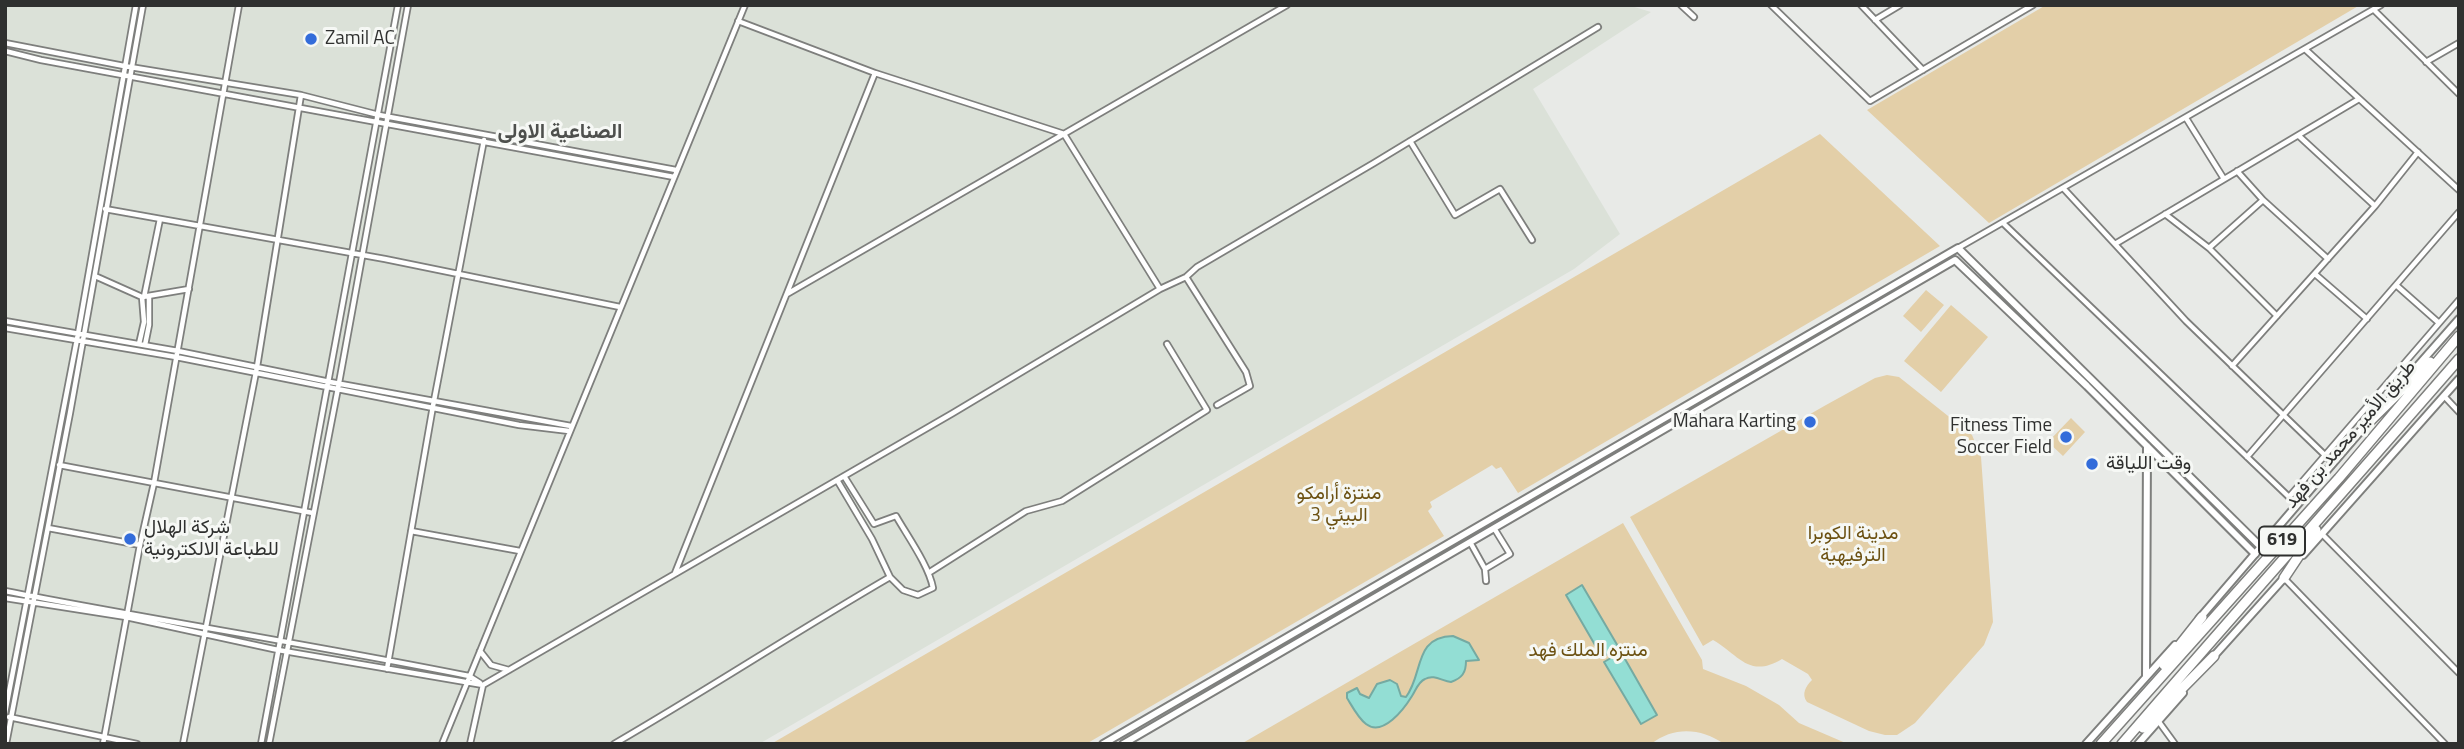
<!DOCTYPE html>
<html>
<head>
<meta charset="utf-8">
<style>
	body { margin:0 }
	#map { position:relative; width:2464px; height:749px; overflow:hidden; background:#e8eae7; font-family:"Titillium Web",sans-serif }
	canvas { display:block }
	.frame { position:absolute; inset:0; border:7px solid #2f302f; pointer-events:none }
</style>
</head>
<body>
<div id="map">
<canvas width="2464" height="749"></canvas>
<div class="frame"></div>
</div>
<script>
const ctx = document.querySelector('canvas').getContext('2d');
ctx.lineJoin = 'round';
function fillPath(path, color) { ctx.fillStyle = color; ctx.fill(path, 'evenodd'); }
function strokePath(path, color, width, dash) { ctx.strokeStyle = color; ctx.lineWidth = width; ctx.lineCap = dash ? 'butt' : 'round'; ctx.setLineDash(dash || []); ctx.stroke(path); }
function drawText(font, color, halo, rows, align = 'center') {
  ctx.font = font + ' "Titillium Web",Vazirmatn,sans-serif'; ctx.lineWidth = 6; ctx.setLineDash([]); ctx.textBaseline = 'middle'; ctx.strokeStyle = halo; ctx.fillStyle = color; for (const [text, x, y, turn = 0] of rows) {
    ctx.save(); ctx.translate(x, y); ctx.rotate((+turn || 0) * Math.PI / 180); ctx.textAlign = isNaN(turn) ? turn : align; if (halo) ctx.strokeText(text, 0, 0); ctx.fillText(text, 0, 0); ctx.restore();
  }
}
const built = new Path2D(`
	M5,5H1628L1651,12L1533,89L1620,234L1574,269L759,744H5Z`);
const green = new Path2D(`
	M2046,5H2360L1989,223L1867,110Z
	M1820,134L1940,246L1518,493L1501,467L1496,469L1492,465L1430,502L1432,507L1428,511L1444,536L1086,744H771Z
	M1926,290L1944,305L1921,332L1903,316Z
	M1951,305L1988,337L1941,392L1904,361Z
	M1887,375L1899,377L1972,435L1981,457L1993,622L1984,645L1915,723L1897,735H1885L1869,731L1807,702C1801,694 1806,686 1812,680L1808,674L1782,659C1749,679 1739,655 1713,640L1703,646L1630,517L1826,405L1875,378Z
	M2071,418L2085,432L2063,456L2048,442Z
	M1623,523L1702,660L1703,669L1746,686L1779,705L1799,723L1848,744H1724C1701,728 1674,726 1651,744H1241Z`);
const water = new Path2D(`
	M1582,585L1619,648L1602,657L1566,595Z
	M1453,636L1469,643L1479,660L1466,661C1466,673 1462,678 1451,682C1442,681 1434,674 1425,679C1418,682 1416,690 1412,696C1404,709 1383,737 1366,724C1358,718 1352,706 1347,698V693L1357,688L1360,694L1369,698L1377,684L1390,680L1397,684L1401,696L1406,697C1424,673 1413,637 1453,636Z
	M1621,652L1657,715L1641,724L1604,662Z`);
const minor = new Path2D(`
	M1681,5L1694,17
	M1771,5L1870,101L2033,5
	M1861,5L1923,70
	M2374,10L2459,94
	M1875,20L1900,5
	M738,21L875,73L1064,134L1160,289
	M5,43L124,66L301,95L379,115L676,170
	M2306,50L2459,190
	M5,51L41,60L674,177
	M2426,62L2459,43
	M2186,118L2224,179
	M2299,136L2375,206
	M1410,141L1455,215L1500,189L1532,240
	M2237,171L2263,200L2328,259
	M2064,189L2186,321L2333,463
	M105,209L385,259L620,307
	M2165,214L2209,248L2277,316
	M2003,223L2289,497L2459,300
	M2115,244L2359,99
	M1958,248L2381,5
	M2209,248L2263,200
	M2315,274L2367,319
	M95,276L142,297L189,289
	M1186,277L1246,372L1250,386L1217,405
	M2396,285L2439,323
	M787,294L1287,5
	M144,297L160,219
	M5,321L178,351L330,382L571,426
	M5,328L176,357L519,425L569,431
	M139,344L144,322L142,297
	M145,345L149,325V296
	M2232,366L2375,206L2418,152
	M2444,396L2459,412
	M2247,457L2459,212
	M59,465L313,513
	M837,480L872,539L890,577L903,590L918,595L933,588C929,566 908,537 896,516L874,524L844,476
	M48,528L140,545
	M411,531L520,551
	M2322,534L2459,673
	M1470,542L1485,569L1486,581
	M1485,569L1510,554L1494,528
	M930,572L1026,511L1062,501L1207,410L1167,344
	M675,573L875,73
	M2284,578L2445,744
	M5,591C159,621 315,645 469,676L480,683
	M5,598L126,617L278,650L483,685L953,413L1160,289L1186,277L1197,267L1374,163L1598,27
	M480,651L491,665L509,670
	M387,669L433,406L484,140
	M5,713L78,334L136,5
	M9,717L137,744
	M2159,722L2175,744
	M6,744L70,413L143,5
	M103,744L140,545L154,483L239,5
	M183,744L257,367L301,95
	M261,744L398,5
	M269,744L339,383L408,5
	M442,744L745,5
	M470,744L483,685
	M614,744C707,690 797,631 890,577`);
const tertiary = new Path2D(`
	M2146,676L2147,446
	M1103,744L1958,248L2261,547
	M1123,744L1955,260L2087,386L2255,554`);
const secondary = new Path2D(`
	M2400,386L2459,319
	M2303,555L2459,379
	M2199,619L2370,420
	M2213,657L2285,577
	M2086,744L2175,645
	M2138,744L2183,693`);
const motorway = new Path2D(`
	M2369,422L2430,362
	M2284,578L2316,530
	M2164,665L2202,617
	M2143,728L2214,656
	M2101,744L2339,478L2459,336
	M2122,744C2233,615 2347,488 2459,359`);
const markers = [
	[311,39,7,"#336cda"],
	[1810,422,7,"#336cda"],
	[2066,437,7,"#336cda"],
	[2092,464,7,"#336cda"],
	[130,539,7,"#336cda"]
];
const shields = [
	[2282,541,46]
];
const shieldNames = [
	["619",2282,541]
];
const poiNames = [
	["Zamil AC",325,39],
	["Mahara Karting",1796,422,"right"],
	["Fitness Time",2052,426,"right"],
	["Soccer Field",2052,448,"right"],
	["وقت اللياقة",2106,464],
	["شركة الهلال",144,528],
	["للطباعة الالكترونية",144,550]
];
const streetNames = [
	["طريق الأمير محمد بن فهد",2351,435,-49]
];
const parkNames = [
	["منتزة أرامكو",1339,494],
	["البيئي 3",1339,516],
	["مدينة الكوبرا",1853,534],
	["الترفيهية",1853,556],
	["منتزه الملك فهد",1588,651]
];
const neighbourhoodNames = [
	["الصناعية الاولى",560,133]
];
fillPath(built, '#dbe1d8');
fillPath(green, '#e3cfa8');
fillPath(water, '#93ded4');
strokePath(water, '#75aaa2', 2);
strokePath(minor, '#7e7f7d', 8);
strokePath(tertiary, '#7e7f7d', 10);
strokePath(secondary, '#7e7f7d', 10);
strokePath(motorway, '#7e7f7d', 12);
strokePath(minor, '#fff', 4.5);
strokePath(tertiary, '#fff', 6);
strokePath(secondary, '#fff', 6);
strokePath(motorway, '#fff', 9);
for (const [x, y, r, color] of markers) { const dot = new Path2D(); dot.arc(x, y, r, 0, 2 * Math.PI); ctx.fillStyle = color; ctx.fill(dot); strokePath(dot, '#f6f8f5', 2.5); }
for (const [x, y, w] of shields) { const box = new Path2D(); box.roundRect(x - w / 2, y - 14.5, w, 29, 5); ctx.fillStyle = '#f6f8f5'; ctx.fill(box); strokePath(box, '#2f302f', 2); }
drawText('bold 18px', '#2f302f', null, shieldNames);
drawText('19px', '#2f302f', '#f6f8f5', poiNames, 'left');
drawText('19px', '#2f302f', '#f6f8f5', streetNames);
drawText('19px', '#6c5112', '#f6f8f5', parkNames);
drawText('bold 21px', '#4e504d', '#f6f8f5', neighbourhoodNames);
</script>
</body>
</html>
